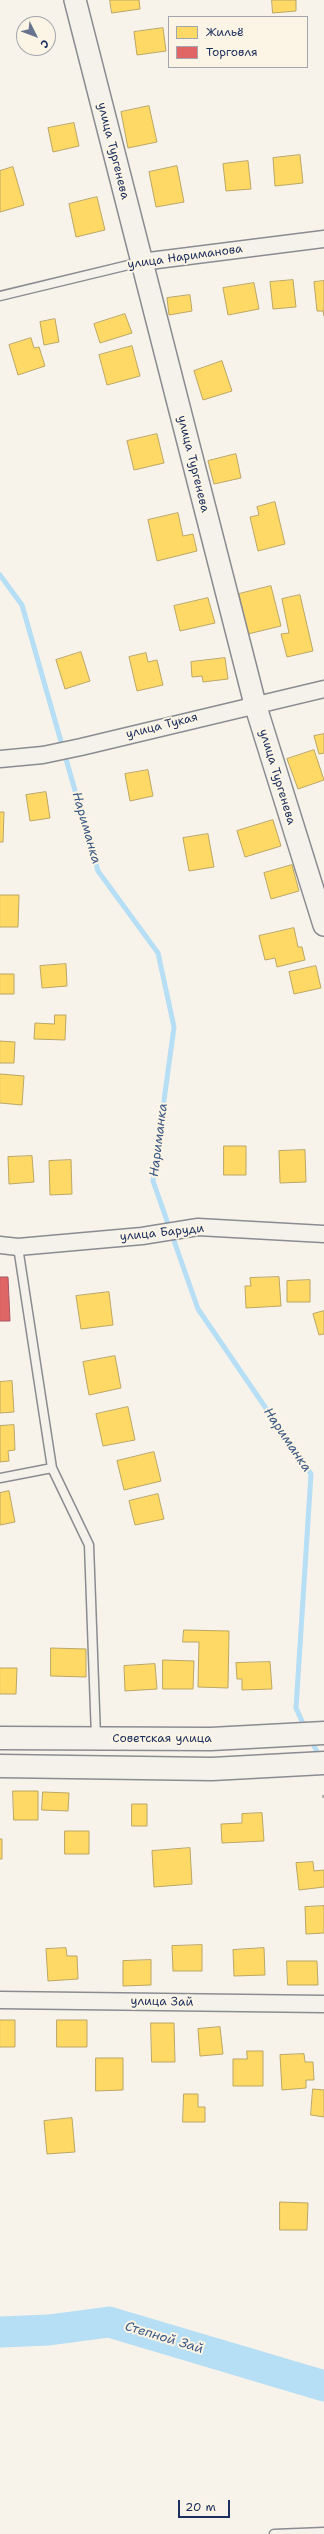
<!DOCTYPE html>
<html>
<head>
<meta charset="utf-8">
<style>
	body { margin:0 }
	#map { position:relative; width:324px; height:2534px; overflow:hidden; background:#f7f3ea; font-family:"Shantell Sans",sans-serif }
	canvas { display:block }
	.legend { position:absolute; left:168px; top:16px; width:140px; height:52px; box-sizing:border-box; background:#fcf5e5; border:1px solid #a2a6af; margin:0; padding:5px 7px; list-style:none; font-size:12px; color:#1b2f5e }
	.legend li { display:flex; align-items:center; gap:8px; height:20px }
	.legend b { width:20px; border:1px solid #a2a6af }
	.north { position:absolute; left:16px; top:16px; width:40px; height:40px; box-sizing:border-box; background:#fcf5e5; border:1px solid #a2a6af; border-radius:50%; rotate:132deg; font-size:11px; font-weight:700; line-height:16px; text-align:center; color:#1b2f5e }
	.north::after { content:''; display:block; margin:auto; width:14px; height:18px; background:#68748f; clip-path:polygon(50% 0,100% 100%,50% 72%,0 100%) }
	.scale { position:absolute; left:178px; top:2500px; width:52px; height:18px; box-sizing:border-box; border:2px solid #1b2f5e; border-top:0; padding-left:5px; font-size:12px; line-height:14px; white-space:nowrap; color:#1b2f5e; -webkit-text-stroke:3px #fcf5e5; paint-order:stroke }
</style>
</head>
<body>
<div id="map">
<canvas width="324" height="2534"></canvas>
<ul class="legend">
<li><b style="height:11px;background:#ffd966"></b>Жильё</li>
<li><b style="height:11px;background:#e06666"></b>Торговля</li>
</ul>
<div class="north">С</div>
<div class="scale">20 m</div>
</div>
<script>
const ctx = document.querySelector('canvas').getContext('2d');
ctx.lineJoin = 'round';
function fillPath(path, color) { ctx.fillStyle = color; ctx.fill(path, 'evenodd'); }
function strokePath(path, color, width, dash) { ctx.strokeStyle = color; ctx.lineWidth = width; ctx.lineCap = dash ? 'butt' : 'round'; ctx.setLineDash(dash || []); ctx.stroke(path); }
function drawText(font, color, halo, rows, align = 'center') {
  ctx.font = font + ' "Shantell Sans",sans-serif'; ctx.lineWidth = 4; ctx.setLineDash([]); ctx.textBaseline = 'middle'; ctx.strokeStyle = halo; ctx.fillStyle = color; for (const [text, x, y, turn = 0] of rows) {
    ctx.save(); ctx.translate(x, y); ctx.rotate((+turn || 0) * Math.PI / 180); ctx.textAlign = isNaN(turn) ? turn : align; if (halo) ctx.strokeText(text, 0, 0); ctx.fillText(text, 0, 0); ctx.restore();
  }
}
const homes = new Path2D(`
	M110,0H139L140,9L112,13Z
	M272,0H296V11L273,13Z
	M49,22L55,41L48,43V24H44Z
	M163,28L166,51L137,55L134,32Z
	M149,106L157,142L128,148L121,112Z
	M74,123L79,146L53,152L48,128Z
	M300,155L303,183L275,186L273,158Z
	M248,161L251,189L226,191L223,164Z
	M177,166L184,202L156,207L149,172Z
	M13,167L24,205L0,212V171Z
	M97,197L105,230L76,237L69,204Z
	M293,280L296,307L273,309L270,282Z
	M324,281V316L323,311H317L314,282Z
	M254,283L259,309L228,315L223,288Z
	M190,295L192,311L169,315L167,298Z
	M125,314L132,333L100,343L94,324Z
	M55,319L59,342L44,345L40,322Z
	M31,338L34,348L39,347L45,366L18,375L9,345Z
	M132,346L140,376L107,385L99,355Z
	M222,361L232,391L203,400L194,371Z
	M157,434L164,463L134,470L127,441Z
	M236,454L241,478L214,484L208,461Z
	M275,502L285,544L258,551L250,517L259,515L257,507Z
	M178,513L183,536L193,534L197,551L157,561L148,520Z
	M271,586L281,626L248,634L239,594Z
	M300,595L313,651L287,657L281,634L289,633L282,599Z
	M208,598L215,623L180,631L174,606Z
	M81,652L90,681L65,689L56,660Z
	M146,653L148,662L157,660L163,685L137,691L129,657Z
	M225,658L228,679L203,682L202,676L192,677L191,662Z
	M324,734V753L319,754L314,736Z
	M314,750L324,780L298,789L287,759Z
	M148,770L153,796L130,801L125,774Z
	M46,792L50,818L30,821L26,795Z
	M0,812H4L3,842H0Z
	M273,820L281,846L245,857L237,831Z
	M208,834L214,867L189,871L183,838Z
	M292,865L299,891L271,899L264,873Z
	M0,895H19L18,927H0Z
	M294,928L298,947H302L305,960L277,967L275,958L265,960L259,936Z
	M66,964L67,986L42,988L40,966Z
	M316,966L321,988L294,994L289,972Z
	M0,974H14V994H0Z
	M55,1015H66L65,1040L34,1039L35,1023L54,1024Z
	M0,1041L15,1042L14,1063H0Z
	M0,1074L24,1076L22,1105L0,1103Z
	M224,1146H246V1175H224Z
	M305,1150L306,1182L280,1183L279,1151Z
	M32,1156L34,1182L9,1184L8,1157Z
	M71,1160L72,1194L50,1195L49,1161Z
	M279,1277L281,1306L246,1308L245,1286H251L250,1278Z
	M310,1280V1302H287V1281Z
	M109,1292L113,1325L81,1329L76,1296Z
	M324,1311V1334L319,1335L313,1314Z
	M115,1356L121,1388L89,1395L83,1362Z
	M12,1381L14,1412L0,1413V1382Z
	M128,1407L135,1440L103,1446L96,1414Z
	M14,1425L15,1450L8,1451L9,1461L0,1462V1426Z
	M154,1452L161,1481L124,1490L117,1461Z
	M9,1491L15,1522L0,1525V1493Z
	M158,1494L164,1519L135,1525L129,1501Z
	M184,1630L229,1631L228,1688L198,1687L199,1642H183Z
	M51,1648L86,1649V1677L51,1676Z
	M163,1660L194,1661L193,1689H163Z
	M270,1662L272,1689L242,1690V1679H237L236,1663Z
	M155,1664L157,1689L125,1691L124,1666Z
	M0,1668H17L16,1694H0Z
	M13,1791H38V1820H14Z
	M43,1792L69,1793L68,1811L42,1810Z
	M132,1804H147V1826H132Z
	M262,1813L264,1841L222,1843L221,1824L242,1823V1814Z
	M65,1831H89V1854H65Z
	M0,1839H2V1859H0Z
	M190,1848L192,1884L154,1887L152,1851Z
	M313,1862L314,1871L324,1870V1887L299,1890L296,1863Z
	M324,1906V1933L306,1934L305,1907Z
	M202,1945V1971H173L172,1946Z
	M66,1948L67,1956H77L78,1979L48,1981L46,1949Z
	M264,1948L265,1975L234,1976L233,1950Z
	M151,1960V1985L123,1986V1961Z
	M287,1961H317L318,1985H288Z
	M0,2020H15V2047H0Z
	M57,2020H87V2047H57Z
	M151,2023H174L175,2062H152Z
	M220,2027L223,2054L200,2056L198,2029Z
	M247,2051H263V2086H233V2059H247Z
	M304,2054L305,2062H313L314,2080H306V2088L282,2090L280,2055Z
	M96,2058H123V2090L96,2091Z
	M313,2089L324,2090V2117L311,2115Z
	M184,2094H198V2107H205V2122H183Z
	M72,2118L75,2152L47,2154L44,2121Z
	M280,2202L308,2203L307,2230H280Z`);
const shops = new Path2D(`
	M0,1277H8L10,1321H0Z`);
const stream = new Path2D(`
	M0,575L22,605L98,871L158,953L174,1027L153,1181L198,1309L311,1474L296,1708L305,1728
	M310,1738L320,1758`);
const river = new Path2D(`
	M0,2332L49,2330L109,2322L324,2386`);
const path = new Path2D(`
	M323,1795L324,1800`);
const service = new Path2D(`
	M0,296L141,262
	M18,1247L52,1468L89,1545L96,1737
	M0,1478L52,1468
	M274,2534L324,2532`);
const minor = new Path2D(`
	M141,262L324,239
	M0,759L43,755L81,747L324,689
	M0,1245L18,1247L142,1236L198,1227L324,1234
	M0,2000L324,2004`);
const tertiary = new Path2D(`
	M75,0L255,704L324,925`);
const primary = new Path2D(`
	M0,1738L211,1739L324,1733
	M0,1766L212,1769L324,1763`);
const streetNames = [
	["улица Тургенева",113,151,76],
	["улица Нариманова",185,257,-8],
	["улица Тургенева",193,464,76],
	["улица Тукая",162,726,-14],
	["улица Тургенева",277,777,73],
	["улица Баруди",162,1233,-6],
	["Советская улица",162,1739],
	["улица Зай",162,2002,1]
];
const waterNames = [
	["Нариманка",86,828,74],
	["Нариманка",159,1140,-83],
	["Нариманка",287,1440,56],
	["Степной Зай",164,2338,17]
];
fillPath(homes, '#ffd966');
strokePath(homes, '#bba664', 1);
fillPath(shops, '#e06666');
strokePath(shops, '#a55664', 1);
strokePath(stream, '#b6def5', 5);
strokePath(river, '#b6def5', 31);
strokePath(service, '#8a8c91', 11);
strokePath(minor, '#8a8c91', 19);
strokePath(tertiary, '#8a8c91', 24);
strokePath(primary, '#8a8c91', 25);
strokePath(path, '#b2b3b4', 2.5, [3, 3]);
strokePath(service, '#f5f2ec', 8);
strokePath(minor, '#f5f2ec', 16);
strokePath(tertiary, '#f5f2ec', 21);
strokePath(primary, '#f5f2ec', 22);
drawText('12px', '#1b2f5e', '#fcf5e5', streetNames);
drawText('italic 13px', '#3b5885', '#fcf5e5', waterNames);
</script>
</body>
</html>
